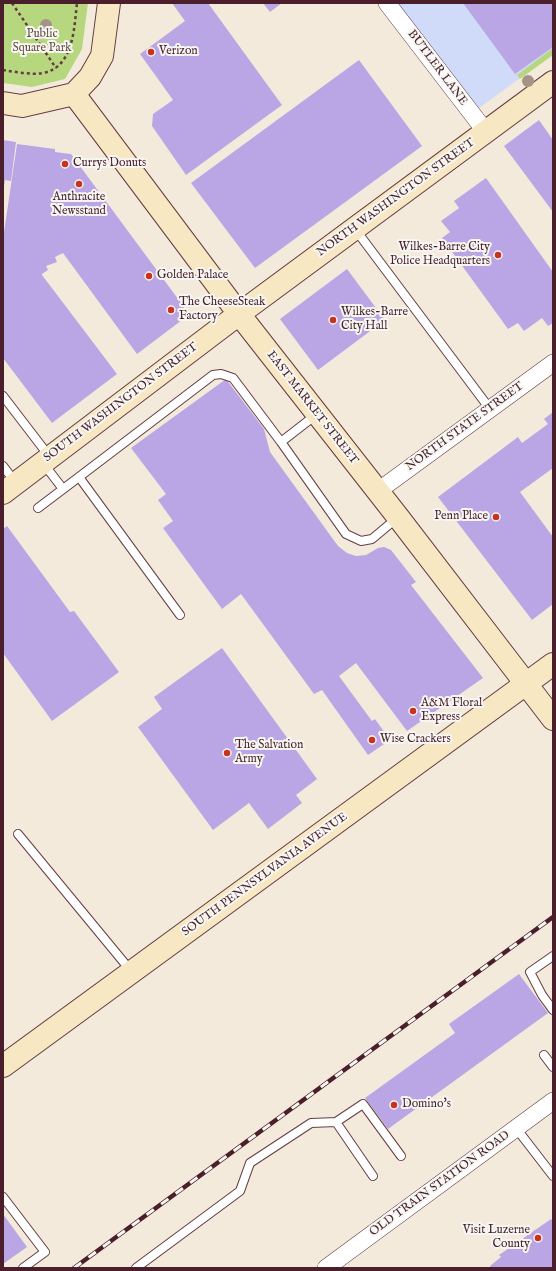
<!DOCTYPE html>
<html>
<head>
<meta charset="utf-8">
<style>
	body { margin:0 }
	#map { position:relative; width:556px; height:1271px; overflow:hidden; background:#f4eadb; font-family:"IM FELL English",serif }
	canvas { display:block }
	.frame { position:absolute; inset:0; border:4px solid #4a1f2b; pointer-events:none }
</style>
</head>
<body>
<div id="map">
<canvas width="556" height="1271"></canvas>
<div class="frame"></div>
</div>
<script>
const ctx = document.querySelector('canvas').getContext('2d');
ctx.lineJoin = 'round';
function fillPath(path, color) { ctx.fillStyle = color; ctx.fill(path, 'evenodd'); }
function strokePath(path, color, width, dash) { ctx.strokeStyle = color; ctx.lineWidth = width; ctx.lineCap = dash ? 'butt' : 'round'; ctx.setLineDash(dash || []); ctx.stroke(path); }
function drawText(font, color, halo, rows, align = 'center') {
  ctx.font = font + ' "IM FELL English",serif'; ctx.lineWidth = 4; ctx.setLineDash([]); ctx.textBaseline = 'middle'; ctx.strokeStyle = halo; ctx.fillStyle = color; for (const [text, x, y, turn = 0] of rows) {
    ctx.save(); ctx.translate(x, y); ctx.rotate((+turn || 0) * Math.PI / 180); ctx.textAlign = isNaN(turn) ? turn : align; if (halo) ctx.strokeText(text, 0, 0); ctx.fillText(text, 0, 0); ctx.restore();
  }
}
const built = new Path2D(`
	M394,3H553V54L475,111Z`);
const green = new Path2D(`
	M3,3H88L82,49L65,79L32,87L3,83Z
	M553,48V55L520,79L517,75Z`);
const building = new Path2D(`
	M172,3H208L282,105L186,175L152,126L153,114L173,100L140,54L185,21Z
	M263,3H282L270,12Z
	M463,3H553V47L515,74Z
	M359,60L422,146L255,268L191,183Z
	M539,120L553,140V212L504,146Z
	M3,140L16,142L11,181L5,180L4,186L3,185Z
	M17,144L55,149V152L71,154L184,307L182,320L137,354L63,253L55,257L57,262L46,266L48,270L42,274V275L117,374L52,423L3,358V239Z
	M486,178L553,272V323L548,326L542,318L524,331L518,323L508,329L442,238L450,232L441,221L459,208L454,201Z
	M347,269L385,320L318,370L280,319Z
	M226,379L264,429L270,452L338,546L347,553L356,556L366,555L378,548L384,547L391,550L416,582L411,585L483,678L407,731L356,663L339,676L372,721L375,719L390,740L368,755L322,690L314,694L241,594L222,609L163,528L173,521L158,500L166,494L131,448Z
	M553,412V468L520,492L553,537V604L532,620L438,497L518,437L522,443L548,424L544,419Z
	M7,526L70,612L74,611L119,672L52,721L3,653V529Z
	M222,648L317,779L296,795L302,803L268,829L249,803L213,830L138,727L162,709L154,697Z
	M519,974L548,1013L388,1129L365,1098L455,1033L449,1024Z
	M3,1214L27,1247L3,1264Z
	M551,1219L553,1222V1268H491L490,1266L501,1257L499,1255Z`);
const path = new Path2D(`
	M12,3L56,68
	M3,70C16,72 31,75 43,73C74,67 74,28 77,3`);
const lane = new Path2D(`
	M355,229L490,409
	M3,396L49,456
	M281,442L317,414
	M43,463L63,489
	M3,466L15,482
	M79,477L213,375L221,374L233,378L281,442L346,534L361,541L372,539L397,518
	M38,508L79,477L180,615
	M18,834L131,971
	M553,956L530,972L542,995L553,1010
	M544,1055L553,1067
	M516,1128L553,1176
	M373,1176L336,1122L363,1104L401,1156
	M3,1197L45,1252L23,1268
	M136,1268L240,1191L250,1163L311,1123L336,1122`);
const street = new Path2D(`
	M387,3L486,132
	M378,491L553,363
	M326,1268L553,1101`);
const secondary = new Path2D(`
	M74,94L239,314L398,517L553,719
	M3,103L22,106L74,94L90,77L102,56L109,3
	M3,493L239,314L553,82
	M3,1066L553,664`);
const rail = new Path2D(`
	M74,1268L553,917`);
const trees = [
	[46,25],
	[528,81]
];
const markers = [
	[151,52,4,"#c8321e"],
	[65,164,4,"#c8321e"],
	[79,184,4,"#c8321e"],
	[498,255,4,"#c8321e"],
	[149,276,4,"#c8321e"],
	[171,310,4,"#c8321e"],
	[333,320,4,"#c8321e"],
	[496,517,4,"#c8321e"],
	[413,711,4,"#c8321e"],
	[372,740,4,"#c8321e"],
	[227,753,4,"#c8321e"],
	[394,1105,4,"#c8321e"],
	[538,1238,4,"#c8321e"]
];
const parkNames = [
	["Public",42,35],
	["Square Park",42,49]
];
const poiNames = [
	["Verizon",159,52],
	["Currys Donuts",73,164],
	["Anthracite",79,198,"center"],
	["Newsstand",79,212,"center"],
	["Wilkes-Barre City",490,248,"right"],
	["Police Headquarters",490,262,"right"],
	["Golden Palace",157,276],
	["The CheeseSteak",179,303],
	["Factory",179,317],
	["Wilkes-Barre",341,313],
	["City Hall",341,327],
	["Penn Place",488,517,"right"],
	["A&M Floral",421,704],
	["Express",421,718],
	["Wise Crackers",380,740],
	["The Salvation",235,746],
	["Army",235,760],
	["Domino's",402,1105],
	["Visit Luzerne",530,1231,"right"],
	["County",530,1245,"right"]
];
const streetNames = [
	["BUTLER LANE",437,68,53],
	["NORTH WASHINGTON STREET",396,198,-36],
	["SOUTH WASHINGTON STREET",121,403,-37],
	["EAST MARKET STREET",312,408,52],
	["NORTH STATE STREET",465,427,-36],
	["SOUTH PENNSYLVANIA AVENUE",265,875,-36],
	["OLD TRAIN STATION ROAD",440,1184,-36]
];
fillPath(built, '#d0daf9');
fillPath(green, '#b7d77e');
fillPath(building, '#baa6e4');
strokePath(lane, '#643d45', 10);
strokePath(street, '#643d45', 18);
strokePath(secondary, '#643d45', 24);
strokePath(path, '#643d45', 2.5, [3, 3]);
strokePath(lane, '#fff', 8);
strokePath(street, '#fff', 17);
strokePath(secondary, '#f7e8c3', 22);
strokePath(rail, '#4a1f2b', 4.5);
strokePath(rail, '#f6f6f2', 3, [9]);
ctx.fillStyle = '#a59486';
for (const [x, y] of trees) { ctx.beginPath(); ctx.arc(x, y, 6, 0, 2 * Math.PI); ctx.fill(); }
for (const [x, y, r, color] of markers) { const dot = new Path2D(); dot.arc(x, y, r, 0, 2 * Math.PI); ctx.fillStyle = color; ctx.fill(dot); strokePath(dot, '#f6f6f2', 1.5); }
drawText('12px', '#654d40', '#f6f6f2', parkNames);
drawText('12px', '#4a1f2b', '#f6f6f2', poiNames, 'left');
drawText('12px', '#4a1f2b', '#f6f6f2', streetNames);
</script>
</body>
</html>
